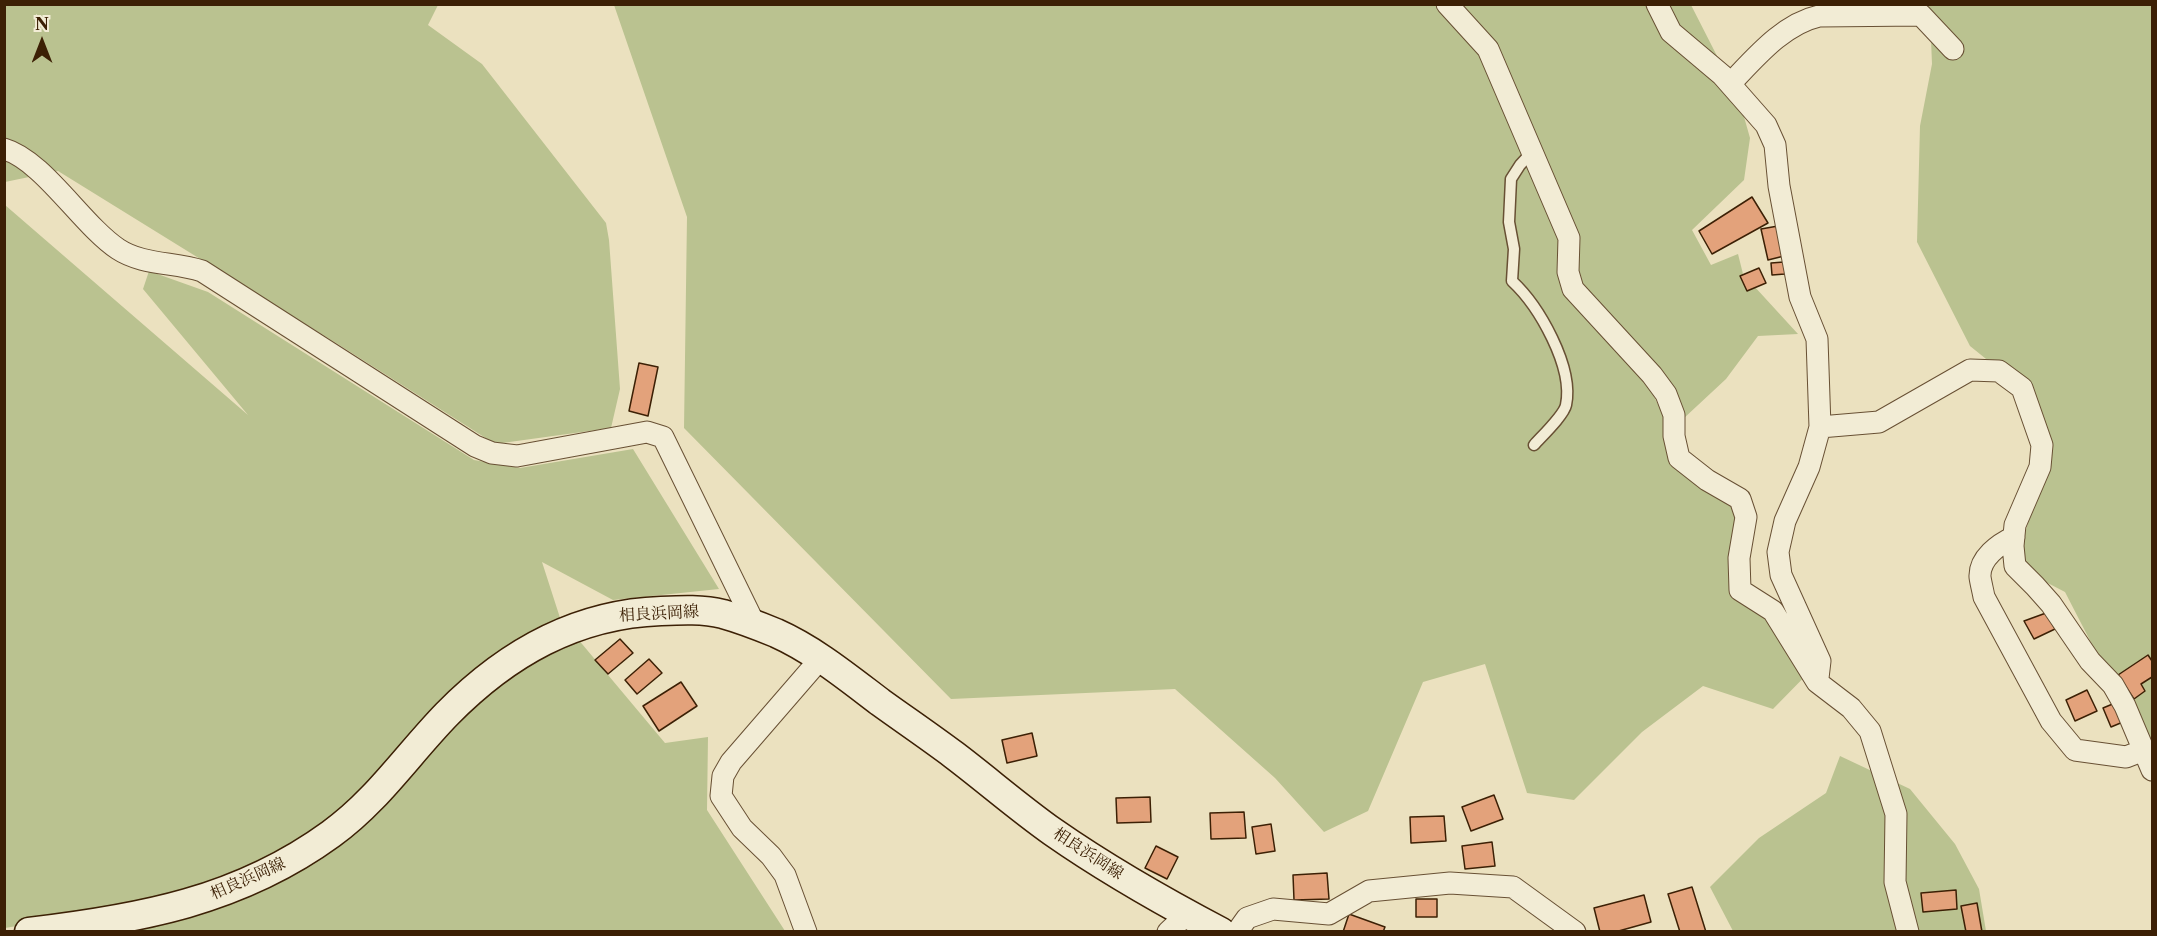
<!DOCTYPE html>
<html>
<head>
<meta charset="utf-8">
<style>
	body { margin:0 }
	#map { position:relative; width:2157px; height:936px; overflow:hidden; background:#ebe1bf; font-family:"Libre Caslon Text",serif }
	canvas { display:block }
	.frame { position:absolute; inset:0; border:6px solid #3c2005; pointer-events:none }
	.north { position:absolute; left:12px; top:12px; width:60px; height:60px; -webkit-text-stroke:4px #f2ecd5; paint-order:stroke; rotate:0deg; font-size:16px; font-weight:700; line-height:24px; text-align:center; color:#3c2005 }
	.north::after { content:''; display:block; margin:auto; width:21px; height:27px; background:#3c2005; clip-path:polygon(50% 0,100% 100%,50% 72%,0 100%) }
</style>
</head>
<body>
<div id="map">
<canvas width="2157" height="936"></canvas>
<div class="frame"></div>
<div class="north">N</div>
</div>
<script>
const ctx = document.querySelector('canvas').getContext('2d');
ctx.lineJoin = 'round';
function fillPath(path, color) { ctx.fillStyle = color; ctx.fill(path, 'evenodd'); }
function strokePath(path, color, width, dash) { ctx.strokeStyle = color; ctx.lineWidth = width; ctx.lineCap = dash ? 'butt' : 'round'; ctx.setLineDash(dash || []); ctx.stroke(path); }
function drawText(font, color, halo, rows, align = 'center') {
  ctx.font = font + ' "Libre Caslon Text","Noto Serif JP",serif'; ctx.lineWidth = 4.5; ctx.setLineDash([]); ctx.textBaseline = 'middle'; ctx.strokeStyle = halo; ctx.fillStyle = color; for (const [text, x, y, turn = 0] of rows) {
    ctx.save(); ctx.translate(x, y); ctx.rotate((+turn || 0) * Math.PI / 180); ctx.textAlign = isNaN(turn) ? turn : align; if (halo) ctx.strokeText(text, 0, 0); ctx.fillText(text, 0, 0); ctx.restore();
  }
}
const green = new Path2D(`
	M5,5H438L428,25L482,64L606,223L609,240L620,389L611,428L495,444L336,343L58,171L5,182Z
	M614,5H1691L1739,99L1750,138L1744,180L1692,230L1711,265L1738,254L1743,274L1798,334L1758,336L1726,379L1683,419L1634,357L1674,436L1746,517L1740,590L1820,661L1773,709L1703,686L1642,732L1574,800L1527,793L1485,664L1423,682L1368,811L1324,832L1275,778L1175,689L951,699L684,428L687,217Z
	M1820,5H2152V770L2134,726L2065,592L2015,566L2051,447L2022,388L1970,346L1917,242L1920,126L1932,64L1930,15L1832,16Z
	M5,205L248,415L143,289L149,271L208,292L474,460L520,468L633,449L719,589L613,600L542,562L562,624L567,626L665,743L708,737L707,810L785,931H16L172,900L5,928Z
	M1840,756L1910,789L1955,844L1979,889L1986,931H1733L1710,887L1759,838L1826,793Z`);
const building = new Path2D(`
	M1752,197L1768,223L1712,254L1699,231Z
	M1778,226L1784,256L1768,260L1761,229Z
	M1784,262L1785,274L1772,275L1771,263Z
	M1759,268L1766,283L1747,291L1740,276Z
	M639,363L658,367L648,416L629,411Z
	M2046,613L2055,629L2034,639L2024,621Z
	M620,639L633,653L608,674L595,660Z
	M2148,655L2152,661V677L2141,684L2145,691L2134,699L2118,675Z
	M649,659L662,673L637,694L625,680Z
	M681,682L697,706L659,731L643,706Z
	M2087,690L2097,711L2075,721L2066,700Z
	M2115,703L2123,722L2111,727L2103,708Z
	M1032,733L1037,756L1007,763L1002,740Z
	M1494,795L1503,819L1471,831L1462,807Z
	M1150,797L1151,822L1117,823L1116,798Z
	M1244,812L1246,838L1211,839L1210,813Z
	M1444,816L1446,841L1411,843L1410,817Z
	M1271,824L1275,851L1256,854L1252,827Z
	M1492,842L1495,866L1465,869L1462,846Z
	M1156,846L1178,857L1167,879L1145,868Z
	M1327,873L1329,899L1294,900L1293,875Z
	M1692,887L1706,932H1680L1668,894Z
	M1956,890L1957,909L1923,912L1921,893Z
	M1644,895L1651,922L1615,932H1600L1594,908Z
	M1416,899H1437V917H1416Z
	M1977,903L1982,932H1966L1961,906Z
	M1349,914L1385,927L1383,932H1343Z`);
const lane = new Path2D(`
	M1532,152L1520,165L1511,179L1509,222L1514,249L1512,281C1539,306 1574,367 1566,405C1564,415 1542,436 1534,445`);
const street = new Path2D(`
	M1447,4L1488,49L1569,238L1568,272L1573,289L1652,375L1666,394L1674,415V436L1679,458L1707,480L1740,499L1746,517L1739,558L1740,590L1773,611L1817,682L1851,708L1870,731L1896,814L1895,882L1908,932
	M1657,4L1671,32L1722,75L1766,125L1775,145L1779,186L1800,297L1817,339L1820,427L1809,467L1785,521L1778,552L1781,575L1820,661L1818,678
	M1730,84C1755,58 1783,24 1819,16L1921,15L1953,49
	M4,149C43,160 82,225 118,249C142,265 174,262 202,271L475,446L492,453L517,456L647,432L663,437L755,625
	M1820,427L1879,422L1970,370L1999,371L2022,388L2042,445L2040,467L2015,525L2013,546L2015,566L2035,586L2051,604L2090,661L2113,685L2125,706L2152,770
	M2014,537C1999,544 1979,558 1980,577C1981,584 1983,591 1984,597L2051,721L2075,750L2126,757L2144,750
	M806,932L785,875L771,856L742,828L721,796L723,776L731,762L821,658
	M1168,932L1187,914
	M1237,932L1247,918L1273,909L1329,914L1369,891L1450,883L1513,887L1575,932`);
const secondary = new Path2D(`
	M29,932C139,919 239,901 331,834C377,801 408,754 447,714C506,654 575,614 661,611C682,610 703,609 723,614C741,619 759,626 776,633C814,650 847,677 880,702C905,720 930,737 954,755C987,780 1019,808 1053,832C1106,869 1164,902 1221,932`);
const streetNames = [
	["相良浜岡線",659,614,-3],
	["相良浜岡線",1088,854,33],
	["相良浜岡線",248,879,-24]
];
fillPath(green, '#bac290');
fillPath(building, '#e3a27b');
strokePath(building, '#3c2005', 1.5);
strokePath(lane, '#685034', 13);
strokePath(street, '#685034', 23);
strokePath(secondary, '#3c2005', 31);
strokePath(lane, '#f2ecd5', 10);
strokePath(street, '#f2ecd5', 21);
strokePath(secondary, '#f2ecd5', 28);
drawText('16px', '#3c2005', '#f2ecd5', streetNames);
</script>
</body>
</html>
